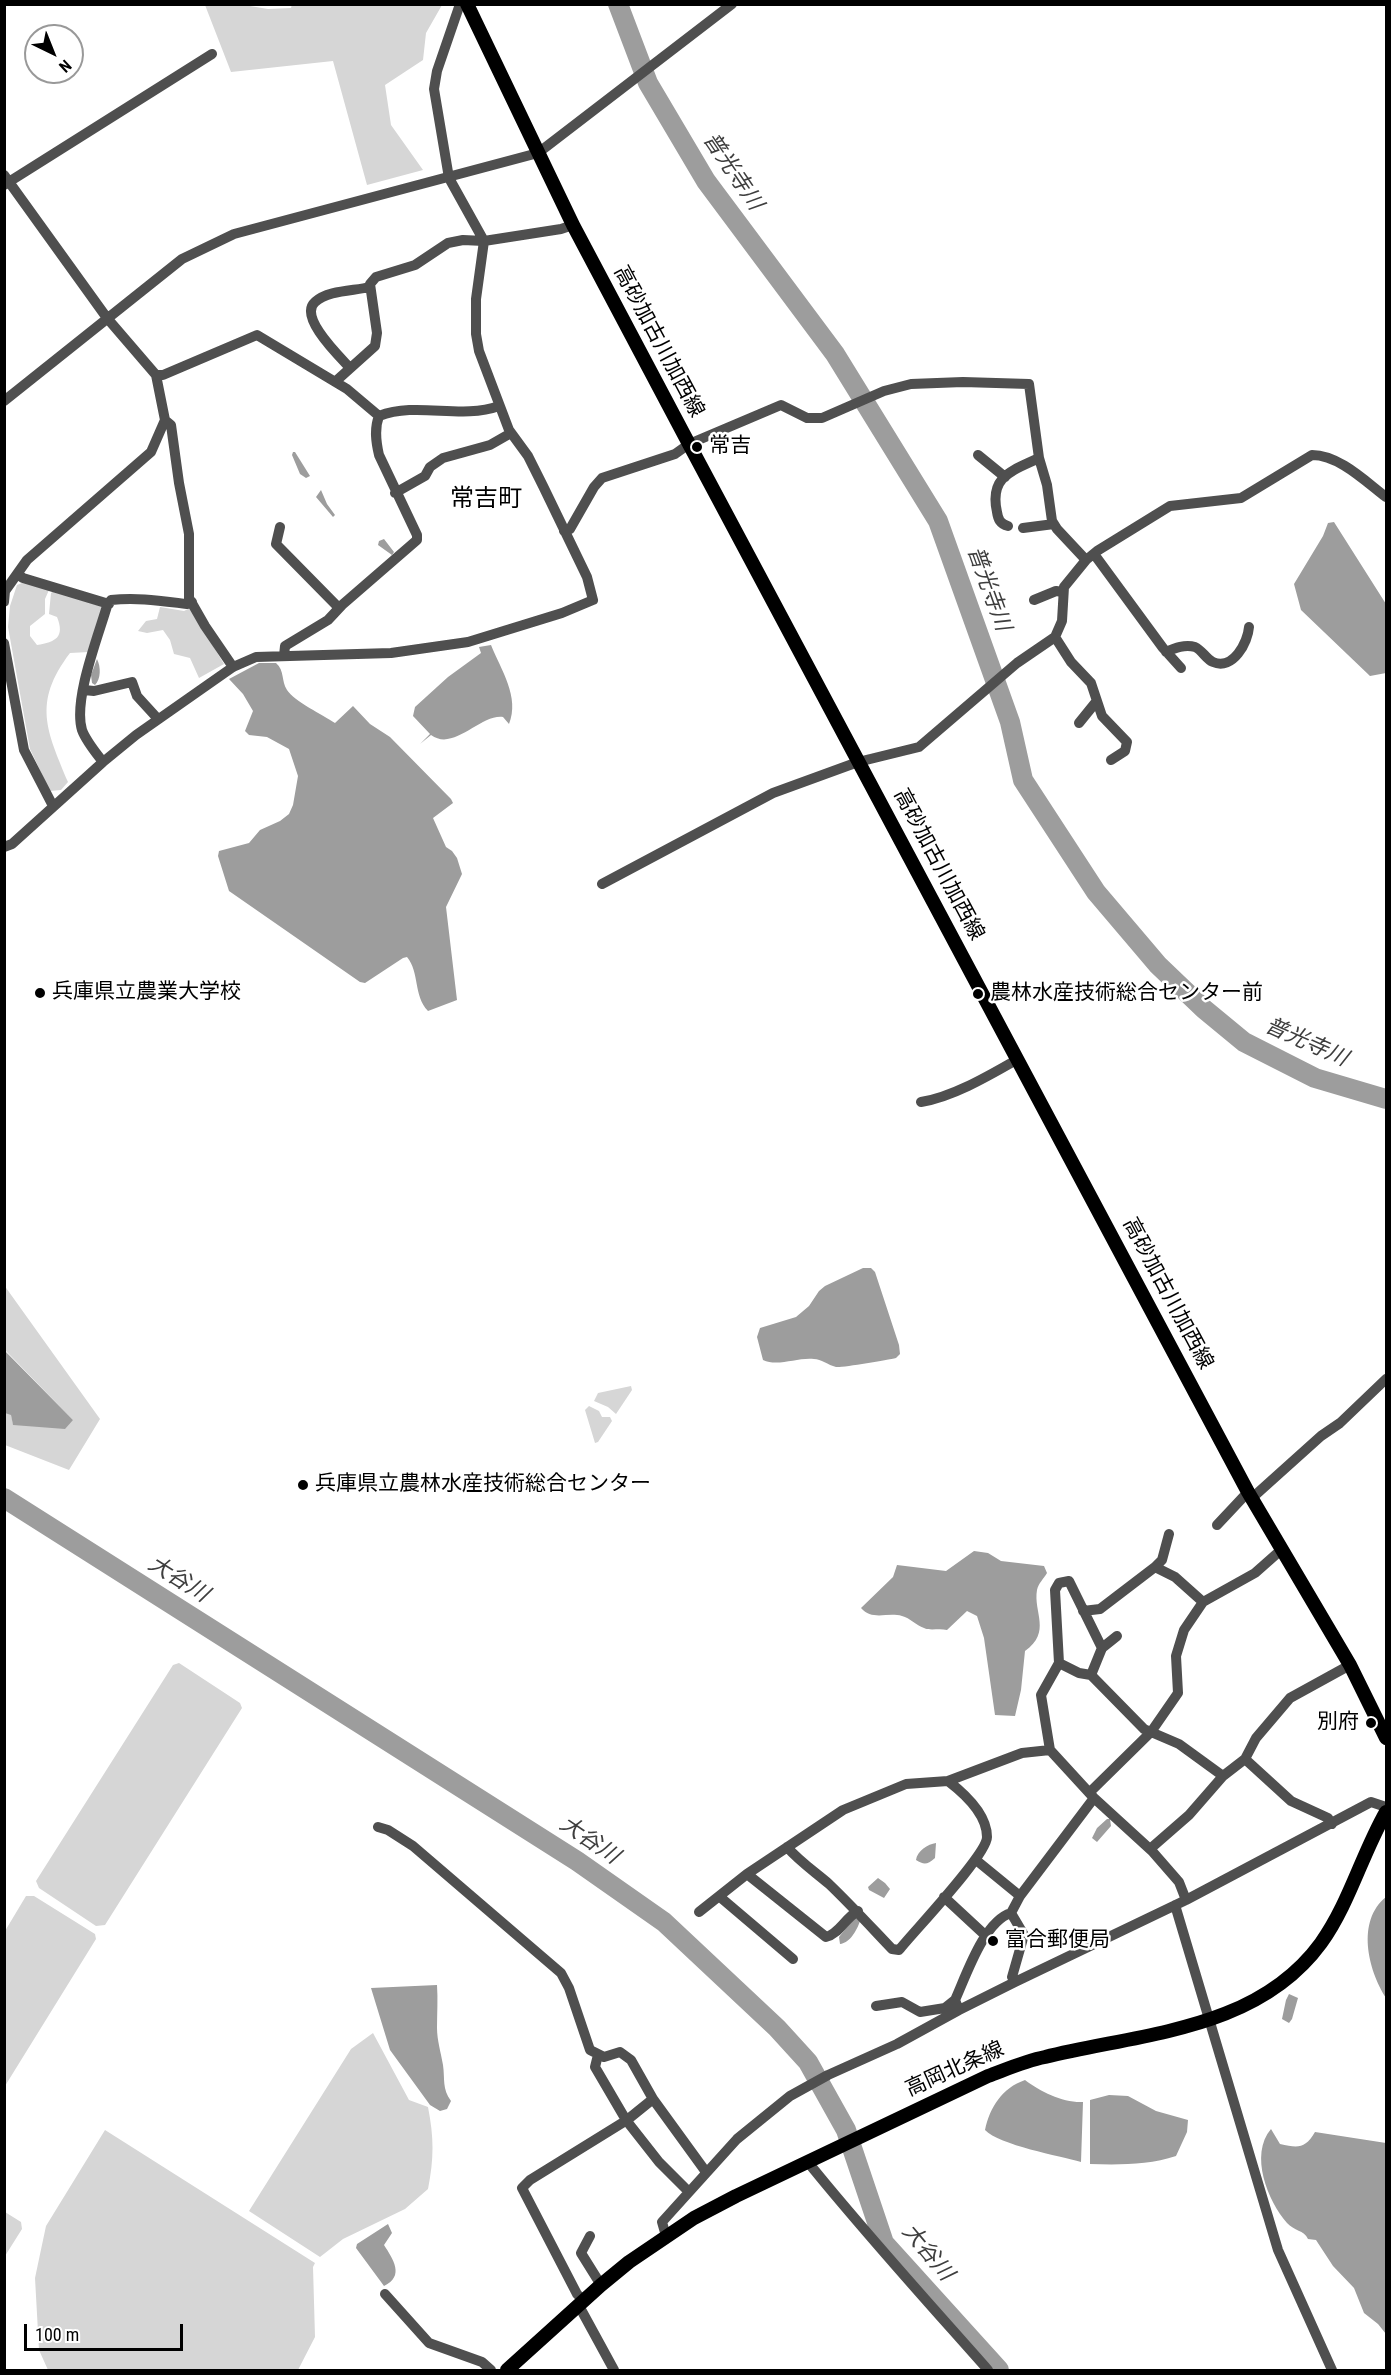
<!DOCTYPE html>
<html>
<head>
<meta charset="utf-8">
<style>
	body { margin:0 }
	#map { position:relative; width:1391px; height:2375px; overflow:hidden; background:#fff; font-family:"Roboto Condensed",sans-serif }
	canvas { display:block }
	.frame { position:absolute; inset:0; border:6px solid #000; pointer-events:none }
	.north { position:absolute; left:24px; top:24px; width:60px; height:60px; box-sizing:border-box; background:#fff; border:2px solid #999; border-radius:50%; rotate:137deg; font-size:16px; font-weight:700; line-height:24px; text-align:center; color:#000 }
	.north::after { content:''; display:block; margin:auto; width:21px; height:27px; background:#000; clip-path:polygon(50% 0,100% 100%,50% 72%,0 100%) }
	.scale { position:absolute; left:24px; top:2324px; width:159px; height:27px; box-sizing:border-box; border:3px solid #000; border-top:0; padding-left:8px; font-size:18px; line-height:21px; white-space:nowrap; color:#000; -webkit-text-stroke:4px #fff; paint-order:stroke }
</style>
</head>
<body>
<div id="map">
<canvas width="1391" height="2375"></canvas>
<div class="frame"></div>
<div class="north">N</div>
<div class="scale">100 m</div>
</div>
<script>
const ctx = document.querySelector('canvas').getContext('2d');
ctx.lineJoin = 'round';
function fillPath(path, color) { ctx.fillStyle = color; ctx.fill(path, 'evenodd'); }
function strokePath(path, color, width, dash) { ctx.strokeStyle = color; ctx.lineWidth = width; ctx.lineCap = dash ? 'butt' : 'round'; ctx.setLineDash(dash || []); ctx.stroke(path); }
function drawText(font, color, halo, rows, align = 'center') {
  ctx.font = font + ' "Roboto Condensed","Noto Sans JP",sans-serif'; ctx.lineWidth = 5; ctx.setLineDash([]); ctx.textBaseline = 'middle'; ctx.strokeStyle = halo; ctx.fillStyle = color; for (const [text, x, y, turn = 0] of rows) {
    ctx.save(); ctx.translate(x, y); ctx.rotate((+turn || 0) * Math.PI / 180); ctx.textAlign = isNaN(turn) ? turn : align; if (halo) ctx.strokeText(text, 0, 0); ctx.fillText(text, 0, 0); ctx.restore();
  }
}
const green = new Path2D(`
	M292,4L442,5L426,33L423,60L385,85L391,125L423,170L367,185L333,61L231,72L205,5H244L268,9L291,8Z
	M27,581L49,590L45,599V614L30,626V636L37,645C56,642 65,637 57,617L49,614L51,593L56,589L104,604L89,652L70,653C32,703 47,731 68,782L61,790L50,791L30,749L8,627L10,606L17,585Z
	M160,607L184,611L190,608L224,664L199,678L190,658L174,654L170,640L163,630L147,633L138,631L146,621L157,619Z
	M4,1285L100,1419L69,1470L5,1445L4,1411L11,1414L13,1424L73,1420L5,1350Z
	M631,1386L632,1390L616,1414L608,1407L594,1401L598,1393Z
	M589,1406L599,1411L602,1417H610L612,1421L598,1442L595,1443L585,1410Z
	M179,1663L240,1703L242,1708L105,1925L96,1926L39,1888L36,1881L173,1665Z
	M26,1896H34L95,1934L96,1939L5,2086V1931Z
	M373,2033L409,2100L428,2107C434,2138 434,2158 428,2189L405,2209L343,2239L320,2257L249,2211L351,2049Z
	M105,2130L315,2263L313,2267L315,2337L298,2370H48L39,2350L35,2278L46,2226Z
	M5,2212L21,2222L22,2229L5,2256Z`);
const water = new Path2D(`
	M293,452H295L310,476L306,478L300,474L292,455Z
	M321,490L327,504L335,515L333,517L316,497Z
	M1334,522L1386,604V673L1370,676L1301,610L1294,584L1323,536L1328,523Z
	M384,539L394,552L392,555L378,545L379,541Z
	M491,645C501,670 520,697 509,724L503,717C480,714 454,752 431,735L420,744L430,734L413,716L415,707L448,677L481,653L479,647Z
	M97,659C101,667 101,679 95,685L92,683L91,675Z
	M259,663H276C285,671 281,681 287,690C294,701 323,715 335,723L353,706L370,724L390,737L451,799L453,803L433,818L446,847L452,851L457,858L462,874L446,907L457,1000L428,1011C413,995 420,973 407,957L403,958L365,983L360,982L229,891L218,856L219,851L249,843L260,830L280,821L289,814L293,805L298,776L289,749L267,737L249,735L245,731L253,711L243,694L229,679Z
	M863,1268H871L875,1272L899,1345L900,1354L896,1358C887,1360 841,1368 836,1367C828,1365 821,1359 814,1359C798,1357 778,1367 763,1360L757,1337L760,1328L796,1317L809,1306L819,1291L825,1286Z
	M5,1351L73,1420L65,1429L13,1425L11,1415L5,1413Z
	M974,1551L988,1553L1001,1561L1044,1566L1047,1573C1044,1578 1038,1584 1037,1590C1033,1612 1052,1632 1025,1651L1021,1690L1015,1716L995,1715L984,1638L977,1616L967,1611L947,1630C939,1628 930,1631 924,1628C916,1625 910,1618 902,1616C887,1612 872,1621 861,1608L893,1577L897,1565L946,1571Z
	M1107,1819H1110L1111,1826L1097,1842L1092,1838L1097,1828Z
	M936,1843L935,1858C927,1865 924,1865 916,1860C917,1851 928,1844 936,1843Z
	M878,1878L885,1883L890,1889L884,1898L869,1890L868,1887Z
	M1386,1897V1998C1368,1970 1356,1921 1386,1897Z
	M855,1917L860,1921C857,1930 850,1943 840,1944L839,1937Z
	M437,1985C438,1999 437,2013 437,2028C437,2040 441,2053 443,2065C445,2079 442,2089 451,2101L447,2109L440,2111L430,2105L390,2050L371,1988Z
	M1289,1994L1298,1998L1292,2019L1289,2023L1282,2019L1286,2000Z
	M1025,2080C1041,2092 1063,2103 1083,2102L1081,2162C1060,2156 999,2145 985,2130C990,2107 1002,2088 1025,2080Z
	M1109,2095L1128,2096L1156,2111L1188,2120L1187,2132L1176,2156C1149,2165 1118,2165 1090,2164V2100Z
	M1271,2129L1280,2144C1298,2148 1305,2149 1315,2132L1386,2143V2334L1378,2324L1364,2313L1354,2288L1333,2266L1316,2240L1308,2239C1304,2230 1294,2231 1287,2223C1268,2201 1249,2155 1271,2129Z
	M388,2224L392,2233L384,2245C393,2259 405,2276 384,2286L356,2248L357,2244Z`);
const river = new Path2D(`
	M618,4L648,83L706,181L835,354L938,521L1010,722L1023,780L1096,892L1158,965L1204,1009L1244,1042L1315,1078L1386,1099
	M4,1498L577,1861L664,1922L777,2028L808,2062L846,2130L884,2243L999,2370`);
const minor = new Path2D(`
	M4,175L107,318L156,375L165,420L151,452L27,560L5,591L4,602
	M4,185L212,54
	M350,368C340,357 298,317 315,302C328,290 354,291 370,287
	M156,375H163L257,335L347,389L379,416
	M336,381L375,346L377,333L370,284L376,277L415,265L448,243L463,240L484,241L561,229L573,225
	M4,401L182,259L234,234L538,153L732,4
	M165,420L171,425L179,483L189,534V598L205,626L233,667
	M978,455L1005,477
	M395,493L425,476L430,467L443,458L490,445L511,433
	M1008,526C1000,524 998,519 997,512C989,476 1012,471 1039,458
	M280,527L276,544L339,608
	M1023,528L1054,524
	M564,531L570,529L594,487L602,478L675,454L689,444L781,405L807,418H822L884,391L911,384L963,382L1029,384L1039,458L1047,485L1052,521L1057,529L1086,560
	M1094,554L1163,648L1181,668
	M17,574L23,578L109,604
	M1034,600L1056,591L1063,592
	M1055,637L1071,662L1091,683L1102,716L1127,742L1125,751L1111,760
	M4,643L24,750L53,806
	M1166,652C1175,648 1185,644 1195,647C1202,650 1206,659 1213,662C1233,671 1248,642 1249,627
	M284,656L285,646L328,620L342,605L417,540V535L379,455C376,442 374,429 379,416C418,401 460,420 499,406
	M84,690L94,691L132,682L137,696L158,719
	M1079,723L1096,702
	M103,762C96,753 86,741 82,730C73,700 98,637 107,606L111,600C137,597 162,601 187,604L192,602
	M4,847L12,844L103,762L136,735L233,667L256,657L391,653L468,642L562,613L593,600L587,577L543,486L528,456L509,430L479,351L476,334V299L484,241L449,178L434,89L437,71L460,4
	M602,884L773,793L858,762L919,747L1017,663L1055,637L1062,621L1064,587L1086,560L1097,551L1170,506L1241,498L1312,455C1339,455 1365,481 1386,497
	M921,1102C953,1097 990,1075 1018,1059
	M1252,1498L1321,1436L1340,1423L1386,1379
	M1217,1525L1248,1492
	M1155,1567L1175,1577L1203,1602
	M1083,1611L1100,1609L1155,1567L1162,1560L1169,1534
	M1102,1648L1117,1636
	M1059,1663L1079,1673L1091,1675L1144,1729L1179,1744L1223,1776
	M1091,1675L1102,1648L1069,1581L1059,1583L1055,1590L1059,1663L1041,1695L1050,1750L1094,1798L1152,1851L1179,1882L1186,1900
	M1245,1759L1291,1801L1328,1818L1332,1824
	M1090,1792L1151,1732L1178,1693L1176,1656L1184,1630L1203,1602L1255,1573L1281,1550
	M378,1827L388,1830L413,1846L561,1973L569,1988L590,2050L604,2057L620,2052L631,2060L653,2099L706,2172
	M787,1847C799,1861 815,1872 829,1884C851,1905 871,1927 892,1949L899,1950C914,1931 987,1855 987,1837C987,1814 965,1794 948,1781
	M1150,1849L1189,1815L1223,1776L1245,1759L1256,1738L1290,1698L1350,1665
	M976,1860L1020,1896
	M747,1874L826,1937C839,1934 845,1918 858,1911
	M720,1897L793,1959
	M944,1897L985,1935
	M1175,1905L1278,2250L1332,2370
	M699,1912L747,1874L843,1810L906,1784L948,1781L1022,1753L1050,1750
	M1015,1982L1012,1977L1024,1935L1011,1913L1020,1896L1094,1798
	M876,2006L902,2002L920,2012L945,2008L955,2000
	M959,2010L955,2000C966,1976 984,1921 1011,1913
	M598,2055L595,2067L626,2120L659,2162L689,2192
	M807,2161C865,2233 927,2301 988,2370
	M590,2236L581,2253L601,2285
	M666,2236L662,2222L737,2139L790,2096L828,2075L897,2044L959,2010L1015,1982L1186,1900L1371,1802L1386,1807
	M385,2294L429,2343L482,2362L491,2370
	M583,2300L577,2294L522,2188L530,2180L627,2120L653,2099
	M578,2304L614,2370`);
const major = new Path2D(`
	M467,4L573,225L689,444L1248,1492L1350,1665L1386,1738
	M507,2370L601,2285L629,2262L694,2218L736,2196L988,2076C1007,2069 1025,2061 1045,2057C1141,2033 1257,2031 1321,1943C1349,1904 1362,1854 1386,1812`);
const markers = [
	[697,447,6,"#000"],
	[40,993,6,"#000"],
	[978,994,6,"#000"],
	[303,1485,6,"#000"],
	[1371,1723,6,"#000"],
	[993,1941,6,"#000"]
];
const streetNames = [
	["高砂加古川加西線",658,342,62],
	["高砂加古川加西線",938,865,62],
	["高砂加古川加西線",1167,1294,62],
	["高岡北条線",955,2070,-24]
];
const poiNames = [
	["常吉",709,447],
	["兵庫県立農業大学校",52,993],
	["農林水産技術総合センター前",990,994],
	["兵庫県立農林水産技術総合センター",315,1485],
	["別府",1359,1723,"right"],
	["富合郵便局",1005,1941]
];
const waterNames = [
	["普光寺川",732,172,56],
	["普光寺川",988,589,70],
	["普光寺川",1306,1043,24],
	["大谷川",178,1580,32],
	["大谷川",589,1841,34],
	["大谷川",927,2253,50]
];
const quarterNames = [
	["常吉町",486,500]
];
fillPath(green, '#d6d6d6');
fillPath(water, '#9d9d9d');
strokePath(river, '#9d9d9d', 20);
strokePath(minor, '#4f4f4f', 10);
strokePath(major, '#000', 14);
for (const [x, y, r, color] of markers) { const dot = new Path2D(); dot.arc(x, y, r, 0, 2 * Math.PI); ctx.fillStyle = color; ctx.fill(dot); strokePath(dot, '#fff', 2); }
drawText('21px', '#000', '#fff', streetNames);
drawText('21px', '#000', '#fff', poiNames, 'left');
drawText('italic 22px', '#3e3e3e', '#fff', waterNames);
drawText('24px', '#000', '#fff', quarterNames);
</script>
</body>
</html>
